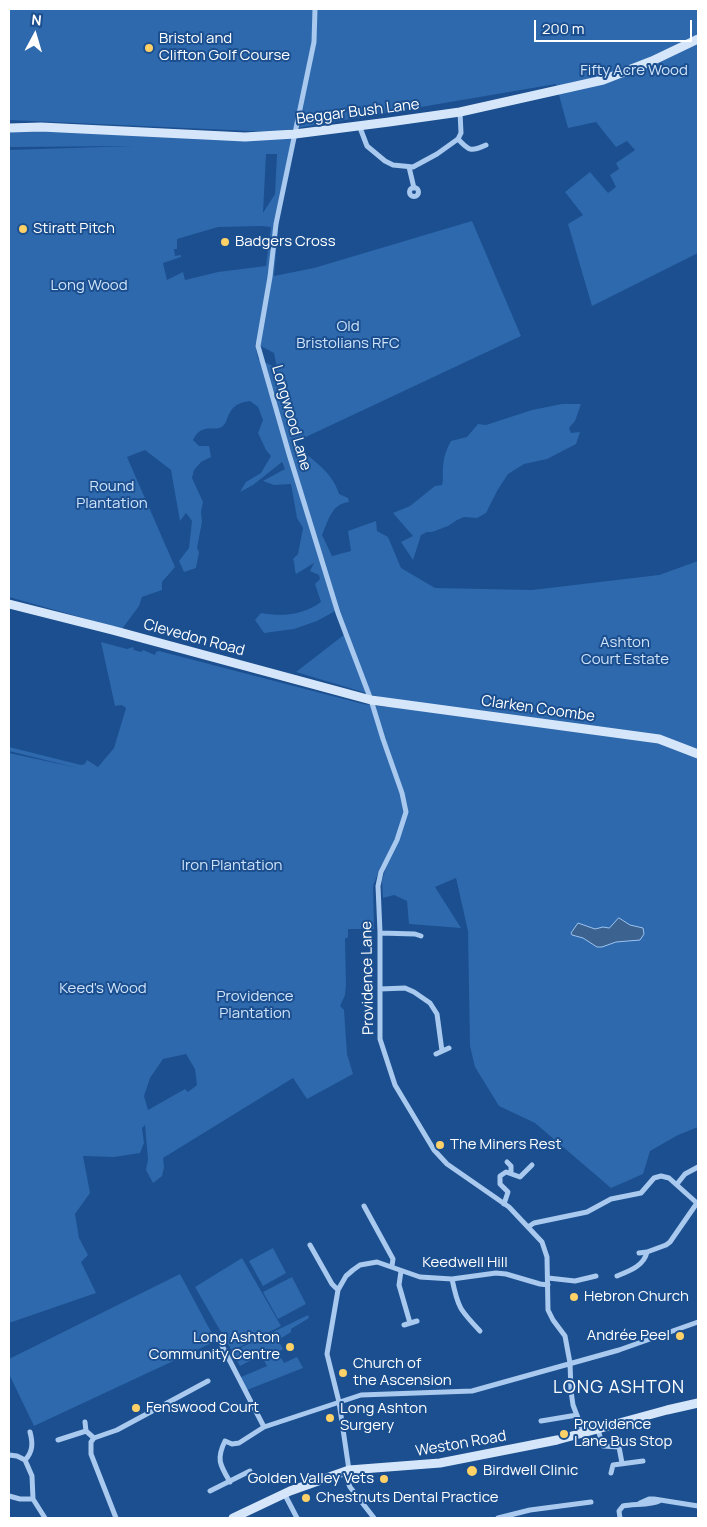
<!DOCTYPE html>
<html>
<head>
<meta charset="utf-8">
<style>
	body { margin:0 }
	#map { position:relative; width:707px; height:1527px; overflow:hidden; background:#1b4f8f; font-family:Manrope,sans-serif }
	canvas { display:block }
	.frame { position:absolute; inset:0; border:10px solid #fff; pointer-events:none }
	.north { position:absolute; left:10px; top:10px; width:50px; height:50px; -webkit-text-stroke:4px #1b4f8f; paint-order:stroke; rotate:6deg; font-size:14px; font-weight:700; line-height:20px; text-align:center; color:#fff }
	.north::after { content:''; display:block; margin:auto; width:18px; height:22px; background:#fff; clip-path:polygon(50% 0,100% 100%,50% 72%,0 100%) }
	.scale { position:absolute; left:534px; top:20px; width:158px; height:22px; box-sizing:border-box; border:2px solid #fff; border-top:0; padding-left:6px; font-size:15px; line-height:18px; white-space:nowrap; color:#fff; -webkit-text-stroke:4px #1b4f8f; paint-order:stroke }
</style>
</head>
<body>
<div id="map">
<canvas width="707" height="1527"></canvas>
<div class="frame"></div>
<div class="north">N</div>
<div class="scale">200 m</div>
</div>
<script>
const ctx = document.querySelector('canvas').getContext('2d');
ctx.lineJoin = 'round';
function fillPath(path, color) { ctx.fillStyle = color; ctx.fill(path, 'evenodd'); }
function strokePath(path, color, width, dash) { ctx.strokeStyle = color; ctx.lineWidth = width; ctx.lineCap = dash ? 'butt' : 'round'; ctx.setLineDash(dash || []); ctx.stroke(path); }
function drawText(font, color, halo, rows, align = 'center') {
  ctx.font = font + ' Manrope,sans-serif'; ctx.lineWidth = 4; ctx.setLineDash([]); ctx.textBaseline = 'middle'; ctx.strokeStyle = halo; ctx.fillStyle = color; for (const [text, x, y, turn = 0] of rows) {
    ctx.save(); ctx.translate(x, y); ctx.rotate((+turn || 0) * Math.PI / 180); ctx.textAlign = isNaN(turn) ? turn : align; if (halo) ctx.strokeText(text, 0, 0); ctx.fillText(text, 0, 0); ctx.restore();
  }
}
const green = new Path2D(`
	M9,9H698V253L592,306L568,224L583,215L565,192L590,172L608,193L616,187L610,175L619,169L616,163L635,150L627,141L616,147L596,122L568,128L556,84L274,132L9,120Z
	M9,129L296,138L279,217L274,276L314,268L472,221L521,336L293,443C310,459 332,470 339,494L348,498L349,502C331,504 329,520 322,535L332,556L351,551L348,531L376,521L377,531L388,537L401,568L435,588L532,590L659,575L698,561V1127L678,1135L650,1151L643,1174L611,1188L535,1123L499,1106L475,1067L470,1046L468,931L456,878L435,887L461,928L409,924L407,901L394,895L383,898L382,881L385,870L381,866L373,886L374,929H348V937L345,939L346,985L345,995L340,1006L344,1010L347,1054L353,1074L307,1099L293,1078L163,1158L164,1167L162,1176L153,1183L146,1170L148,1159L145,1125L142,1128L144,1143L140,1153L114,1157L83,1156L90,1193L75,1214L79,1238L88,1255L81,1262L96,1293L9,1323V753L78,768L9,751V747L81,765L85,764L87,760L98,767L114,748L126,708L122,705L115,706L101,642L127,649L133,647L134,650L141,652L143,650L155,655L156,652L159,651L363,704L386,707L383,698L296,672L345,634L337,610L317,621L294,629L264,633L255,620L261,613C283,617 303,615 321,602L315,584L320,579L319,575L310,571L314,563L296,574C294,568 295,564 293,559L298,554L303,528L297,518L291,484L274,485L263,481L285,469L282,462L253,485L240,492L246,482L261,473L271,456L266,450L258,433L263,420L258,407L250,401C237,403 232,406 227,419C226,422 225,424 223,426C216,433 202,421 193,440L199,446H209L211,457L201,462L194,470L192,478L203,502L201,512L202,522L197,548L199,552L196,568L184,572L179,561L189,548L192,521L186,513L180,521L171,470L145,450L127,457L175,567L162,582V590L142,597L139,606L122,629L9,597V150L133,146L9,147ZM266,154H277L275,194L263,213ZM262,226L271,227L266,266L218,272L185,280L183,272L167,280L163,263L181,257V255L175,256L174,249H177V239L218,227ZM255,343L274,353L277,368L258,359ZM186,1054L195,1069L197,1085L188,1092L185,1089L148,1110L144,1096L150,1078L163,1059Z
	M562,404H581L575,421L569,428L571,433L580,432L576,444L547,459L524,464L508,474L497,491L486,513L477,518L464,517L457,520L448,526L432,532H427L421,535L413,560L401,542L413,536L393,513L410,506L435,486L442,485C444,478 442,475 443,469C443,459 446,450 451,441L467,437L478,424L486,425L532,410Z
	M273,1248L286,1273L263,1286L249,1261Z
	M242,1258L281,1326L232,1351L195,1287Z
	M180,1274L216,1341L34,1426L9,1374V1359Z
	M292,1277L306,1304L278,1319L263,1292Z
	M308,1315L309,1318L291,1329V1332L278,1340L283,1349L278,1352L284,1363L297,1357L303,1368L247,1390L239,1378L267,1366L261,1355L240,1366L232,1352Z`);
const water = new Path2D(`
	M619,918L630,925L643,928L644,934L640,940L616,942L602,947H597L583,938L572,935L571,933L578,923L595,929L603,927L609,928Z`);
const street = new Path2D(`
	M315,9L314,42L276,224L270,277L258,346L289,454L338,613L371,700L383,739L402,793L406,812L397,840L381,872L378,886L380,932V1039L395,1085L434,1150L447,1164L509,1207L542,1242L547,1257L548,1310L553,1320L565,1336L570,1363L571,1391L573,1405L584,1434
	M359,125L367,146L385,161L393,165L413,167L437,154L458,139L461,133L460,112
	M458,139C469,151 471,152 486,145
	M409,167L414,188
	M409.5 192a4.5 4.5 0 1 1 9 0a4.5 4.5 0 1 1-9 0Z
	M380,933L415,934L421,936
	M380,989L405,988L414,992L430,1003L437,1014L442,1051
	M436,1054L449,1048
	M507,1162L511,1166V1173
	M677,1184L685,1174L698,1167
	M504,1204L508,1192L500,1184V1176L506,1172L520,1177L532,1165
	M364,1206L393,1259L392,1266
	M528,1227L534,1223L587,1212L611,1199L641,1193L654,1178L661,1176L669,1178L698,1204
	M310,1245L332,1284L338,1290
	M647,1252L666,1245L670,1242L697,1203
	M401,1271L399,1285L410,1323
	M617,1276C629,1271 644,1266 647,1252L639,1253
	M548,1278L575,1281L596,1276
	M452,1279C458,1308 460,1310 480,1331
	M404,1325L417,1321
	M218,1338L264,1427
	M541,1421L577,1415
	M85,1422L86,1431
	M598,1430L603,1446L619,1447L622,1463
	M58,1440L86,1431L94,1438
	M9,1455L17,1456L25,1460L32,1476L33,1499L45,1518
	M25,1460C33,1452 33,1443 30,1432
	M349,1470L339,1402L327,1354L338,1290L346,1276L353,1270L360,1265L377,1262L420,1277L452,1279L496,1273L506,1274L540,1284L548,1285
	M343,1471L350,1487L374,1518
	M611,1473L613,1465L643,1461
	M230,1482C220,1465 216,1459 225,1441L232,1444L239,1443L264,1427L361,1395L472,1391L619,1350L698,1322
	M210,1491L250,1471
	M284,1493L297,1518
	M9,1496L20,1499H33
	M640,1503L649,1499H654L698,1506
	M116,1518L91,1454V1442L94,1438L117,1430L208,1381
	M498,1518L530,1510L591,1502
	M620,1518L619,1511L623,1506C633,1504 652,1505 659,1501`);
const secondary = new Path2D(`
	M9,128L41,127L245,137L295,134L389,122L460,112L603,80L652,61L698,39
	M9,604L112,630L371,700L659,739L698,754
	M233,1518L290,1491L349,1470L440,1463L557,1440L667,1410L698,1403`);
const markers = [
	[149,48,5,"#ffd166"],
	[23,229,5,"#ffd166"],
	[225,242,5,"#ffd166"],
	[440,1145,5,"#ffd166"],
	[574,1297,5,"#ffd166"],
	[680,1336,5,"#ffd166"],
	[290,1347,5,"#ffd166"],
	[343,1373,5,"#ffd166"],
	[136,1408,5,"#ffd166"],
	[330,1418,5,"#ffd166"],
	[564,1434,5,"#ffd166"],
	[472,1471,6,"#ffd166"],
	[384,1479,5,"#ffd166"],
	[306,1498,5,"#ffd166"]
];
const poiNames = [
	["Bristol and",159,39],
	["Clifton Golf Course",159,56],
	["Stiratt Pitch",33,229],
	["Badgers Cross",235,242],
	["The Miners Rest",450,1145],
	["Hebron Church",584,1297],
	["Andrée Peel",670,1336,"right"],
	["Long Ashton",280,1338,"right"],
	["Community Centre",280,1355,"right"],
	["Church of",353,1364],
	["the Ascension",353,1381],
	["Fenswood Court",146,1408],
	["Long Ashton",340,1409],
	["Surgery",340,1426],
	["Providence",574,1425],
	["Lane Bus Stop",574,1442],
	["Birdwell Clinic",483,1471],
	["Golden Valley Vets",374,1479,"right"],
	["Chestnuts Dental Practice",316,1498]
];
const parkNames = [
	["Fifty Acre Wood",634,71],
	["Long Wood",89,286],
	["Old",348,327],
	["Bristolians RFC",348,344],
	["Round",112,487],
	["Plantation",112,504],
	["Ashton",625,643],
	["Court Estate",625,660],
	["Iron Plantation",232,866],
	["Keed's Wood",103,989],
	["Providence",255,997],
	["Plantation",255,1014]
];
const streetNames = [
	["Beggar Bush Lane",358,112,-7],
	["Longwood Lane",291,418,74],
	["Clevedon Road",194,638,15],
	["Clarken Coombe",538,709,8],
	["Providence Lane",368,978,-91],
	["Keedwell Hill",465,1263],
	["Weston Road",461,1444,-10]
];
const quarterNames = [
	["LONG ASHTON",619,1388]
];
fillPath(green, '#2e69ad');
fillPath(water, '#3c6290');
strokePath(water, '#9cc4f0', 1);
strokePath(street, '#a9c9ee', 5);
strokePath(secondary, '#d6e6fa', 9);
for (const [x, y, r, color] of markers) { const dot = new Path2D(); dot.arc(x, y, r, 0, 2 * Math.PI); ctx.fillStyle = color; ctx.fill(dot); strokePath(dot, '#1b4f8f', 2); }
drawText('15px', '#fff', '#1b4f8f', poiNames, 'left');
drawText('15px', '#cfe3fa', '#1b4f8f', parkNames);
drawText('15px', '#fff', '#1b4f8f', streetNames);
ctx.letterSpacing = '1px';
drawText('18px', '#fff', '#1b4f8f', quarterNames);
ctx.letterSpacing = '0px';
</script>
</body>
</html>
